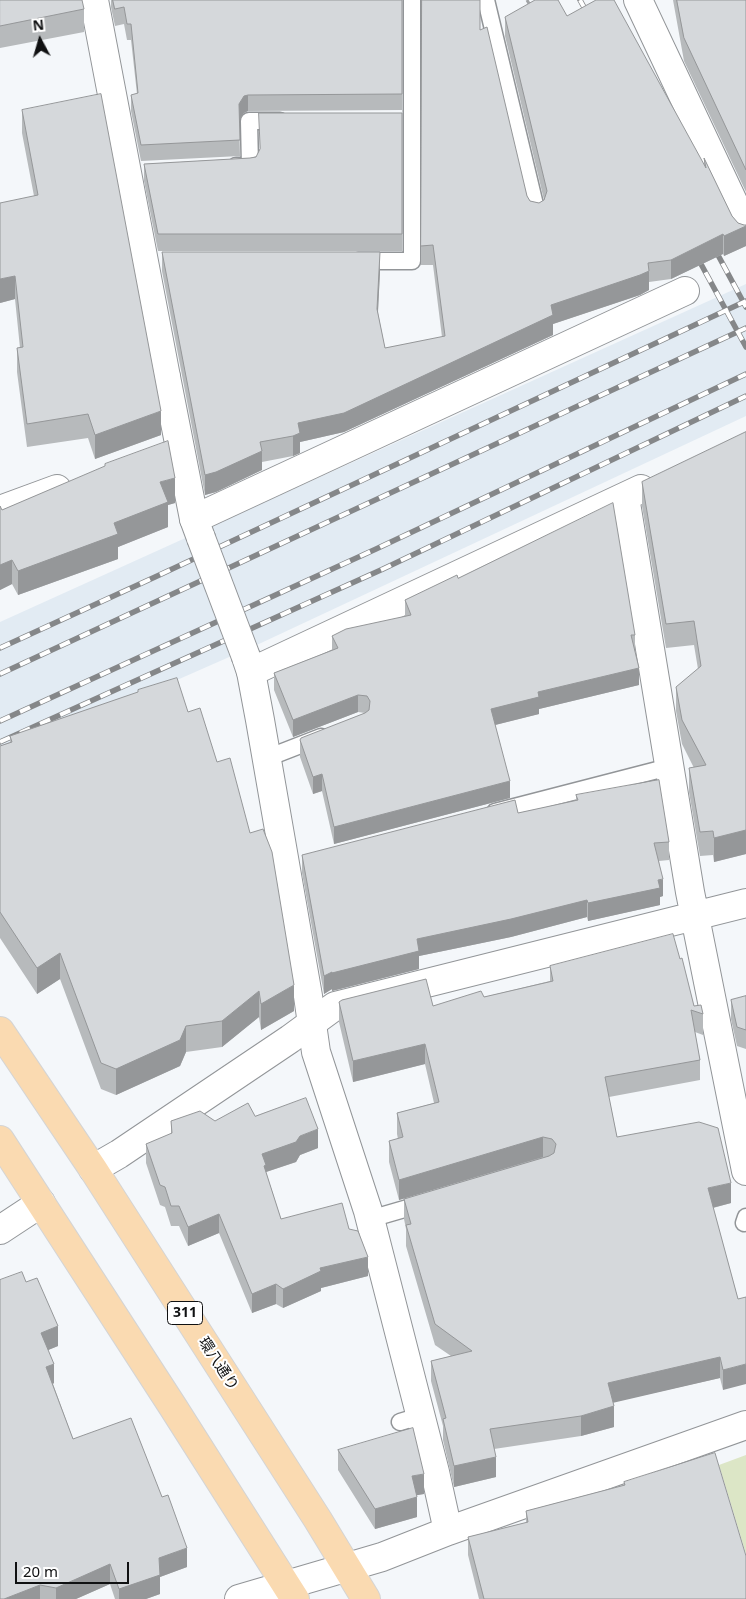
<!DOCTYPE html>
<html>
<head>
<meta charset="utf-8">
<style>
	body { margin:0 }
	#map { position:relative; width:746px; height:1599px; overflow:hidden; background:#f4f7fa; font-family:"Noto Sans",sans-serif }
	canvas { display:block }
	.north { position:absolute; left:15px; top:15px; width:50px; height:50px; -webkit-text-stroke:4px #fff; paint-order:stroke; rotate:354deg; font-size:14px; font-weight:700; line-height:20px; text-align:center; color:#101112 }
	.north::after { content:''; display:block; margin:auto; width:18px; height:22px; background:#101112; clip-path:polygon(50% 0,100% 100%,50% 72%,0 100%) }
	.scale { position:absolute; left:15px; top:1562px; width:114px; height:22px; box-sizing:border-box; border:2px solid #101112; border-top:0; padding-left:6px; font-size:15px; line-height:18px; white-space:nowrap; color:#101112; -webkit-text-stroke:4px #fff; paint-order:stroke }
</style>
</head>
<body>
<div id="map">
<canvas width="746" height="1599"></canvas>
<div class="north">N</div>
<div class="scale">20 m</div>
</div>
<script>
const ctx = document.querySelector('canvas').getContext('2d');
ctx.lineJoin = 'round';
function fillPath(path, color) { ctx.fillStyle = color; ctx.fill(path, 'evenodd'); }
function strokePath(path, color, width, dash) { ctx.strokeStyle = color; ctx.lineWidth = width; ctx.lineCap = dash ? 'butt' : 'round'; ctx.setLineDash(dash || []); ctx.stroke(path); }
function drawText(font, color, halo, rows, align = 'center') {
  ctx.font = font + ' "Noto Sans","Noto Sans JP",sans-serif'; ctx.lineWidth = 4; ctx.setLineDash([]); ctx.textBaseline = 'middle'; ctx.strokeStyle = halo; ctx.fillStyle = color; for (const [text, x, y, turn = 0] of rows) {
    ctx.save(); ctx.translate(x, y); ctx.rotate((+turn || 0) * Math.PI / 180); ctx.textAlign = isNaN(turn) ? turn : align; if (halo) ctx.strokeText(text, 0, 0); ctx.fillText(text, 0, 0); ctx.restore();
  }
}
const built = new Path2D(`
	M746,284V416L261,643L0,758V622Z`);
const green = new Path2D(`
	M746,1455V1554L719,1465Z`);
const path = new Path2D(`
	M527,0L531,7`);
const service = new Path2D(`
	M486,0L537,213
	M236,166H250L249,121H280
	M358,261H412V0
	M267,758L321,737
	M495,812L669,767
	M370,1219L425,1203
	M744,1223L746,1217
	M400,1422L420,1416`);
const minor = new Path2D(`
	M94,0L166,377
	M638,0L746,229
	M625,497L690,892L746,1171
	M0,510L57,489
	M194,519L685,291
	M251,672L641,489
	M93,1169L119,1154L290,1039L335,1006L746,903
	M0,1230L41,1203`);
const tertiary = new Path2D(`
	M166,377L194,519L201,538
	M246,657L251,672L260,720L308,996L316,1052L368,1211L435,1472L448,1531
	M239,1599L382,1557L448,1531L746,1425`);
const primary = new Path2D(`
	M0,1031L93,1169L318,1520L366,1599
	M0,1140L173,1407L295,1599`);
const rail = new Path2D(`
	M580,0L591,20
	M712,244L746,307
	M695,253L746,347
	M0,648L155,577L746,301
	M0,674L746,328
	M0,721L376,549L746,374
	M0,742L383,569L746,396`);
const tertiaryBridge = new Path2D(`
	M201,538L246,657`);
const wall = new Path2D(`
	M0,0L84,9V32L0,48Z
	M111,0H402V110L248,111L244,113L239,120L240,156L141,161L131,111V95L137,94L131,40H127L124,24L115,26L111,7Z
	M422,0L480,30L527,196L530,201L539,203L544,200L505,36V17L567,16L704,165V158L732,216L738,223L744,225H746V246L724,256L723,254L671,279L649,282V290L640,295L553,324V335L344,432L300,442V453L293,456L262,462V470L216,492L205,495L162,271V252L380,271L378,313L385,348L442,337L433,265H421Z
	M673,0H746V192L684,61Z
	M22,110L161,435L95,459L88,438L27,447L17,372V348H20L15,299L0,303L34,196L22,133Z
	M402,113V251H158L144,181V164L250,158Z
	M746,432V854L714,862L713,855L700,856L689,792V768H694L682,744L676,711V687L698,669L694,645L666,648L642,506V482Z
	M105,464L175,503L168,505V527L118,547V559L18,595L12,584L0,590V506L2,510L105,467Z
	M458,578L635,635V648L639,685L539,709V714L495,725L510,798L334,844L322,791L313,794L300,757V740L365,713L358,712L293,737L274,690V673L332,650V636L405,617V600Z
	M188,712L294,1011L261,1030L259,1017L222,1047L186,1052L180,1066L116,1095L101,1089L60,979L37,994L0,938V746L10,742V736Z
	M576,795L669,842V860L659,861L663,896L660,897V905L588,921L587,917L511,937L419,956V969L332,991V989L324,994L302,873V855L518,813L576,801Z
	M680,959L694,1006L703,1014V1035L695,1032L700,1060V1080L609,1097L617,1137L731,1203L713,1208L738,1299L723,1390L720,1378L613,1402L614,1427L581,1436L494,1449L496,1477L454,1487L443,1440V1426L431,1381V1361L451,1356L435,1345L406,1246V1229L404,1219V1199L543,1157L399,1200L389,1162V1141L398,1139L397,1134V1113L434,1103L425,1064L353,1082L339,1022V1002L433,1006L484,997L550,981V966Z
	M746,996V1049L737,1046L731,1019V1000Z
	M255,1116L318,1148L300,1155L296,1162L266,1172L281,1219L349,1229L368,1276L321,1288V1291L283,1308L276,1304L252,1313L219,1233L188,1246L179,1226H171L165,1207L160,1205L146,1163V1144L171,1134V1121H215Z
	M26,1282L58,1346L48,1350L54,1383L53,1384L73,1439L187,1567L160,1577V1594L146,1599H115L110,1584L76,1599H0Z
	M338,1450L424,1494L416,1495L417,1517L375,1529L338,1470Z
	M624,1482L746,1599H479L468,1555V1537L526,1523V1511L624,1485Z`);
const shadedWall = new Path2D(`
	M248,95V111L244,113L239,121V104L244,96Z
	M746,226V246L724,256V236Z
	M723,234V254L671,279V260Z
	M380,252V271L377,329V309Z
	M649,271V290L640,295L553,324V335L344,432L300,442V453L293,456V436L298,423L551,305Z
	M15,276V299L0,303V279Z
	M161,411V435L95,459V435Z
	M262,451V470L216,492L205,495V475Z
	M175,478V503L168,505V527L118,547V559L18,595V571L114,523L160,482Z
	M12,560V584L0,590V565Z
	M639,668V685L539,709V714L491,726V709L538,692Z
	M358,695V712L293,737V720Z
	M322,774V791L313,794V777Z
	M510,781V798L334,844V827Z
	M746,830V854L714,862V838Z
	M663,879V896L660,897V905L588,921V903Z
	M587,900V917L511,937L419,956V969L332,991V973L417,939Z
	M60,953V979L37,994V968Z
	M332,972V989L324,994V976Z
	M294,985V1011L261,1030V1004Z
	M259,991V1017L222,1047V1021Z
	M186,1026V1052L180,1066L116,1095V1069Z
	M425,1044V1064L353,1082V1061Z
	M318,1129V1148L300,1155L296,1162L266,1172V1185L262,1154L300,1136Z
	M543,1137V1157L399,1200V1180Z
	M731,1183V1203L708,1209V1188Z
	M219,1214V1233L188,1246V1227Z
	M368,1257V1276L321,1288V1291L283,1308V1289L320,1268Z
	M276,1284V1304L252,1313V1294Z
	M58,1326V1346L41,1353V1333Z
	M720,1357V1378L608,1404V1383Z
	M54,1364V1383L46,1387V1367Z
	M746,1364V1384L723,1390V1370Z
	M614,1406V1427L581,1436V1416Z
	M496,1457V1477L454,1487V1466Z
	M424,1474V1494L412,1496V1476Z
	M417,1497V1517L375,1529V1509Z
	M187,1548V1567L160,1577V1594L146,1599H119V1589L159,1558Z
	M110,1564V1584L76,1599H56V1588Z
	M40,1585V1599H4Z`);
const building = new Path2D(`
	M0,0H82L84,9L0,26Z
	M113,0H402V94L248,95L244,96L239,104L240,140L141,145L131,95L138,93L131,24H127L124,7L115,9Z
	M422,0H480V30L487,27L527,196L530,201L539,203L544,200L547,191L505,17L535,0H558L567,16L596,0H614L706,168L704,158L732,216L738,223L744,225H746V226L724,236L723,234L671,260L648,263L649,271L640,275L551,305L553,315L344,413L298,423L300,433L293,436L260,442L262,451L216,472L205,475L162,252H380L377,309L385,348L445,336L433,245L421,246Z
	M677,0H746V170L684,38Z
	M101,94L161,411L95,435L88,414L27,424L17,348L23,347L15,276L0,279V203L38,195L22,110Z
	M259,113H402V234H158L144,164L250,158L256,157L260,149Z
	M746,432V830L714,838L713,831L700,832L689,768L706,765L682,720L676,687L701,666L694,621L666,624L642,482Z
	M168,441L175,478L160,482L168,502L114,523L118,534L18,571L12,560L0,565V506L2,510L105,466V464Z
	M613,503L635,635H631L639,668L538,692L539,697L491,709L510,781L334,827L322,774L313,777L300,740L301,738L365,713L369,710L370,701L367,696L358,695L293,720L274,673L338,648L332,636L346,629L411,615L405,600L457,575L458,578Z
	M177,678L188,712L200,708L217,762L230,758L250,833L263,829L272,852L294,985L261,1004L259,991L222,1021L186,1026L180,1040L116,1069L101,1063L60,953L37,968L0,912V746L12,742L10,736L138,692V690Z
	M659,780L669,842L654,843L663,879L658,880L660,888L588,903L587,900L511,919L417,939L419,951L332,973V972L324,976L302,855L515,800L518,813L578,800L576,795Z
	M673,934L680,959L682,958L694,1006L701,1005L703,1014L691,1010L700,1060L605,1077L617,1137L699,1122L718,1128L731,1183L708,1188L738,1299L746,1297V1364L723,1370L720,1357L608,1383L614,1406L581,1416L490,1429L496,1457L454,1466L443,1419L446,1418L431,1361L472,1351L435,1324L406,1225L411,1224L404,1199L549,1156L554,1153L556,1144L552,1139L543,1137L399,1180L389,1141L403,1137L397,1113L439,1102L425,1044L353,1061L339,1002L342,1000L426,979L433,1006L481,991L484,997L553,981L550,966Z
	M746,996V1030L737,1027L731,1000Z
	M306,1098L318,1129L300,1136L296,1142L262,1154L266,1165L264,1166L281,1219L342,1203L349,1229L358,1231L368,1257L320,1268L321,1271L283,1289L276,1284L252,1294L219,1214L188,1227L179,1206H171L165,1187L160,1185L146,1144L172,1133L171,1121L200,1111L215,1121L248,1103L255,1116Z
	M22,1272L26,1282L37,1278L58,1326L41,1333L54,1364L46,1367L73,1439L131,1418L162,1497L168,1495L187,1548L159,1558L160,1575L119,1589L110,1564L56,1588L40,1585L4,1599H0V1280Z
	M413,1428L424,1474L412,1476L417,1497L375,1509L338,1450Z
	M715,1453L746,1556V1599H484L468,1537L528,1522L526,1511L625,1485L624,1482Z`);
const shields = [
	[185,1313,35]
];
const shieldNames = [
	["311",185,1313]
];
const streetNames = [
	["環八通り",218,1364,57]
];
fillPath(built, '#e2ebf3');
fillPath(green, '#dce6c6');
strokePath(service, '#929598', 19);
strokePath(minor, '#929598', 30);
strokePath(tertiary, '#929598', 30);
strokePath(primary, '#d4d4d4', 30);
strokePath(path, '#a0a3a5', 3, [4, 2.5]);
strokePath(service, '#fff', 16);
strokePath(minor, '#fff', 28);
strokePath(tertiary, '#fff', 28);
strokePath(primary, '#fadab1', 28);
strokePath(rail, '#858789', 5.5);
strokePath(rail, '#fff', 4, [11]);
strokePath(tertiaryBridge, '#929598', 30, []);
strokePath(tertiaryBridge, '#fff', 28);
fillPath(wall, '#b7babc');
fillPath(shadedWall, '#959799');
fillPath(building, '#d5d8db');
strokePath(building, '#959799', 1);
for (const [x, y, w] of shields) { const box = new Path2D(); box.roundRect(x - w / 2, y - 11.5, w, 23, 4); ctx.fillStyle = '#fff'; ctx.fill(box); strokePath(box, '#101112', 1); }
drawText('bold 14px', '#101112', null, shieldNames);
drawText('15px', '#101112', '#fff', streetNames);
</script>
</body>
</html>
